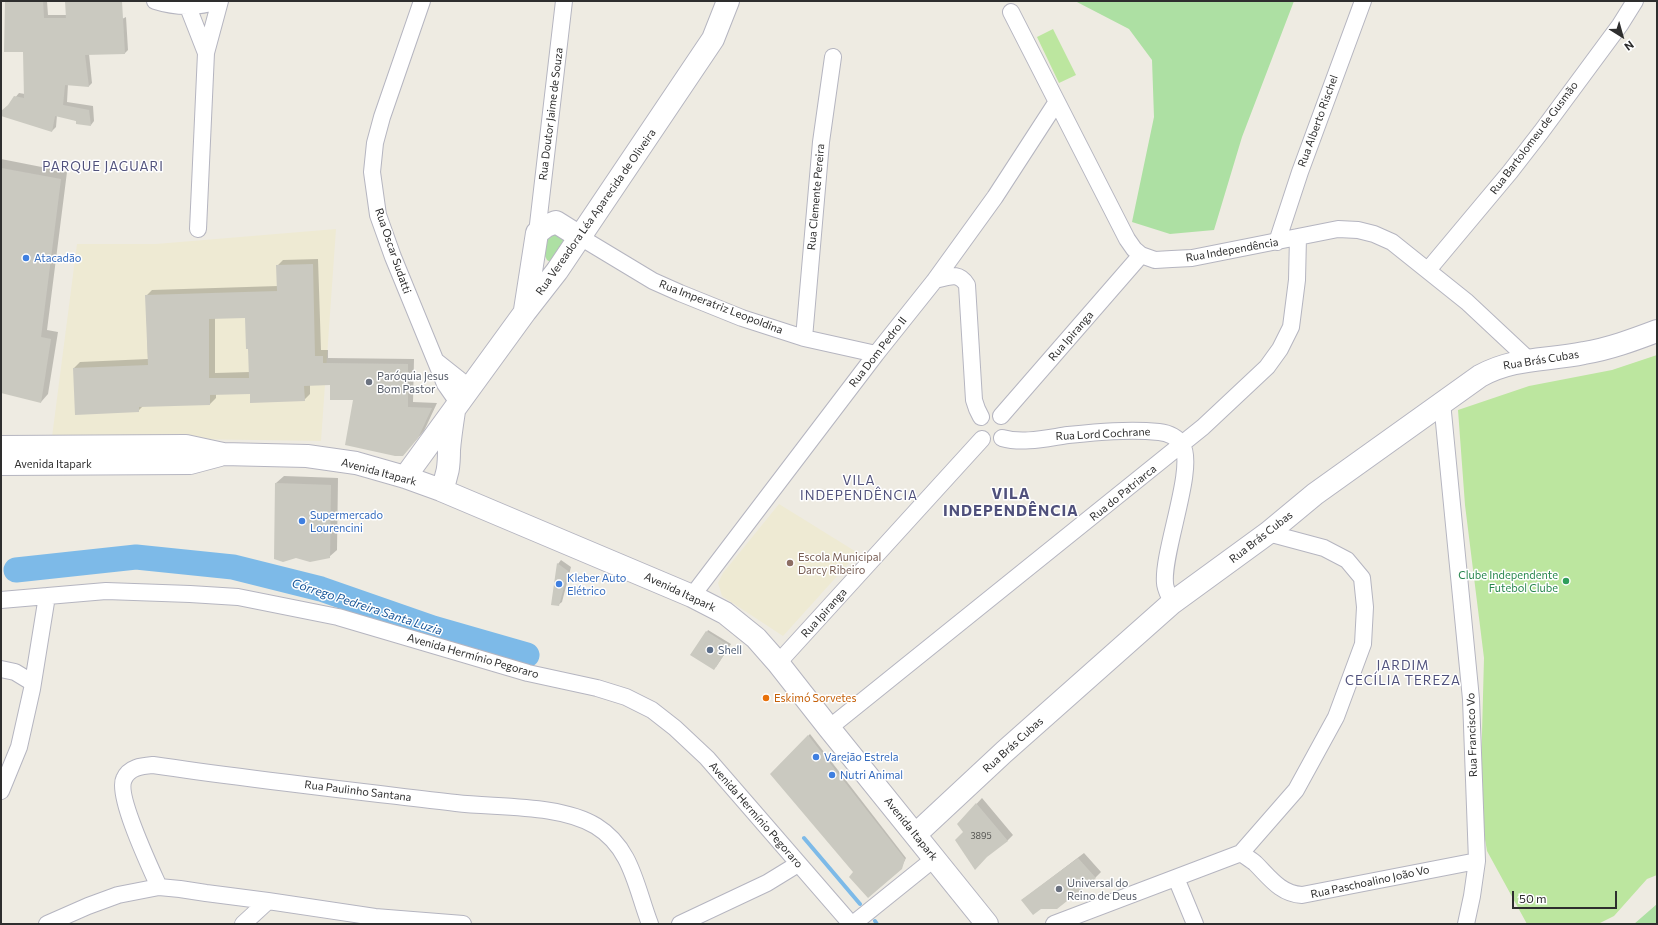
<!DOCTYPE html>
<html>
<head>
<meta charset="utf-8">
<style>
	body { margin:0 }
	#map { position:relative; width:1658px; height:925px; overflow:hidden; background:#eeebe2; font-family:Commissioner,sans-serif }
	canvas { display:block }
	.frame { position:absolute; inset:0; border:2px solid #2e2e2e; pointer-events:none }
	.north { position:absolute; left:1602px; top:16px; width:40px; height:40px; -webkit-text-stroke:3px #fff; paint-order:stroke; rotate:143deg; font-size:11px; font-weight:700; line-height:16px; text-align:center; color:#2e2e2e }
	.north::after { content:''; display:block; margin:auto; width:14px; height:18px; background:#2e2e2e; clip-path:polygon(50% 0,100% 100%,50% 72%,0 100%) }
	.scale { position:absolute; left:1512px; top:891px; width:105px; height:18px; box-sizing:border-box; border:2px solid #2e2e2e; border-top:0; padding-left:5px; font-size:12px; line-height:14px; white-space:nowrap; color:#2e2e2e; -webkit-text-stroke:3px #fff; paint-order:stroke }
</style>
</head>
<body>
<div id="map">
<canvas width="1658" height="925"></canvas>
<div class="frame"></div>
<div class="north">N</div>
<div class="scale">50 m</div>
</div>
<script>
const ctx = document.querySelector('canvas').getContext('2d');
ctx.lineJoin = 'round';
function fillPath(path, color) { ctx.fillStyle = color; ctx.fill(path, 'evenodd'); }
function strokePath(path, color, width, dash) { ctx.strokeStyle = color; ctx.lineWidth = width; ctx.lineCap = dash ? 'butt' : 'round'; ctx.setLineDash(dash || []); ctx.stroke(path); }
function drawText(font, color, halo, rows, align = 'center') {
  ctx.font = font + ' Commissioner,sans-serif'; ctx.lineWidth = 3; ctx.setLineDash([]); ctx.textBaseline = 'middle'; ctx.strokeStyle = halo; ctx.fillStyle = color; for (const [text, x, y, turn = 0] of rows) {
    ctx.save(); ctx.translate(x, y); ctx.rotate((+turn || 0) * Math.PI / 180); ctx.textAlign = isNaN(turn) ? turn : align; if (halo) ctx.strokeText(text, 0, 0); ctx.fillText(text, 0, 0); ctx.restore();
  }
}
const education = new Path2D(`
	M336,229L321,441L52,437L77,244H156Z
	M779,504L858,553L783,636L722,596L718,583L723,573Z`);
const green = new Path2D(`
	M1075,1H1294L1242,137L1214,230L1170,234L1132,222L1154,117L1152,60L1129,29Z
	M549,228L572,238L552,263L547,260L545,256Z
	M1657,904V924H1634Z`);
const pitch = new Path2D(`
	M1053,29L1076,75L1059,83L1037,37Z
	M1657,355V875L1647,879L1614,916L1598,924H1527L1487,851L1480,809L1484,658L1465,505L1458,410L1529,386L1612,370Z`);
const shadow = new Path2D(`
	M6,1H47L48,15H67L66,1H108L122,19L126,17L128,50L125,53L89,54L92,83L89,86L68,84L67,102L93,106L94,121L91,125L57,115L56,127L52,131L1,115V112L9,105L19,93L25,94L24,51Z
	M1,159L67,172L47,330L58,332L48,394L41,402L1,392Z
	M318,259L321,350H328V358L414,359L413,402L437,403L424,431L408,449L354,399L331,384L310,385V394L304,400L251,393L216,394V398L210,404L144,405L138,411L74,368L80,362L148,359L146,296L152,290L278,286L277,266L283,260ZM246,317L249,348L250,372L215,373V318Z
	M284,476L338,478L337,550L329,557H296L276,483Z
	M561,560L571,567L562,602L558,605L552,604L558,564Z
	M708,630L731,644L716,667L707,632Z
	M810,734L906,858L901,868L854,872L772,774Z
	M982,798L1013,835L1007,841L964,832L958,824Z
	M1084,853L1101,872L1095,878L1022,900Z`);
const stream = new Path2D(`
	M804,838L860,904
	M875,921L877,924`);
const river = new Path2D(`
	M16,570L136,557L233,567L321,589L433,628L527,655`);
const building = new Path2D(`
	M5,1H43L44,18H66L65,1H122L125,54L85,55L89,87L65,85L63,105L89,110L91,126L76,124V121L55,116L52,132L1,116V111L8,105L14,96L24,98L23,52H4Z
	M1,168L61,179L41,337L51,339L41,403L1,393Z
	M313,264L315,356H323V363L408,364V407L432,408L418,438L403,456H395L345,445L353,400H330V385L304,386L305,401L250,403V394L210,395V405L139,407V412L75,415L73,368L148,365L145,295L277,291L276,265ZM245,318L246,349H248L249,378H209V319Z
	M275,483L331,485L330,558L310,562L296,558L283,562L274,559Z
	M557,563L568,571L559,606L551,605Z
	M706,631L730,646L714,670L690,655Z
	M808,735L905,859L902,869L868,898L849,877L853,872L770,774Z
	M976,803L1008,841L987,857L975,870L955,840L963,832L957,824Z
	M1078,858L1096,878L1057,909H1041L1033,915L1021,900Z`);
const street = new Path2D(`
	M155,1C177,8 197,8 219,1
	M422,1L382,117L375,143L372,172L378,215L393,257L445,384L459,404
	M188,7L206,53
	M1011,12L1127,239L1134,249L1141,255L1155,260L1172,259L1192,258L1338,229L1358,230L1374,234L1392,242L1467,302L1529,360
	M198,229L206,53L220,1
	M537,233L564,1
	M580,237L653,281L680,293L742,318L804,338L876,354
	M1277,242L1300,172L1363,1
	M1428,270L1510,172L1541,132L1620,25L1635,1
	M935,280C949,277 958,271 967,285L974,400L977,409L981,417
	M804,338L821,142L833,57
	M436,361L470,388
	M1442,402L1471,699L1477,861L1472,896L1466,924
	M1001,416L1141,255
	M1002,438C1023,444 1047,438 1068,435C1098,432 1129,429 1159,432C1168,433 1177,437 1182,445C1196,467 1162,552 1165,583C1165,589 1170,597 1172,603
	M1268,533L1324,548L1347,560L1362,578L1365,607L1363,644L1336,717L1296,790L1241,853C1246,857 1252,860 1256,864C1270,878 1281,894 1302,895L1477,861
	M692,596L876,354L935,280L995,197L1056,103
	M1,600L106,591L190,594L238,597L338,617L528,673L597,688L626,697L652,710L675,728L707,758L851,924
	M778,663L982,439
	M1,669L15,672L33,683
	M829,728L1203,427L1267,367L1280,349L1291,327L1297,280L1298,237
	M1,791L19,747L32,689L47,596
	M1176,878L1195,924
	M159,887C151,869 116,795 124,779C129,767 142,766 153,765C254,780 355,791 456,803C498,808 560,804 596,826C632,848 636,888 650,924
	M47,924L88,906L118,895L159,887L180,889L206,893L268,901L375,917L463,924
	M243,924L268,901
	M680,924L767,883L798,864
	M853,924L935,858
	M1054,924L1241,853`);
const secondary = new Path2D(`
	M525,310L537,233L546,226L556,222L580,237
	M1,447L186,446L223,454L307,456L356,463L405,477L441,490L692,596L725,613L756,638L778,663L829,728L987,924
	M1,464L190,463L220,455
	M405,477L525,312L557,271L713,39L728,1
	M441,490C448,476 449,465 449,450C450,437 452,424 454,411
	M916,834L1004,752L1172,603L1268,533L1315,494L1480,376C1515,357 1546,361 1584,353C1609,349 1633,340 1657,331`);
const markers = [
	[26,258,4,"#3f7fe0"],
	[369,382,4,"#6b7280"],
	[302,521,4,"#3f7fe0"],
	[790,563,4,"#8d6e63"],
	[1566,581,4,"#2e9e5b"],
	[559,584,4,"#3f7fe0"],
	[710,650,4,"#5c6f8a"],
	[766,698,4,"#e8710a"],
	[816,757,4,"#3f7fe0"],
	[832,775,4,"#3f7fe0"],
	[1059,889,4,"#6b7280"]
];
const numberNames = [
	["3895",981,836]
];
const streetNames = [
	["Rua Doutor Jaime de Souza",551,114,-83],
	["Rua Alberto Rischel",1318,121,-70],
	["Rua Bartolomeu de Gusmão",1534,138,-53],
	["Rua Clemente Pereira",816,197,-85],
	["Rua Vereadora Léa Aparecida de Oliveira",596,212,-55],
	["Rua Independência",1232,250,-10],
	["Rua Oscar Sudatti",393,251,71],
	["Rua Imperatriz Leopoldina",721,307,21],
	["Rua Ipiranga",1071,336,-49],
	["Rua Dom Pedro II",878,352,-52],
	["Rua Brás Cubas",1541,360,-9],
	["Rua Lord Cochrane",1103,434,-3],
	["Avenida Itapark",53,464],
	["Avenida Itapark",379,472,15],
	["Rua do Patriarca",1123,493,-39],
	["Rua Brás Cubas",1261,537,-38],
	["Avenida Itapark",680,592,25],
	["Rua Ipiranga",824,613,-48],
	["Avenida Hermínio Pegoraro",473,656,16],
	["Rua Francisco Vo",1472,735,-92],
	["Rua Brás Cubas",1013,745,-42],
	["Rua Paulinho Santana",358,791,7],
	["Avenida Hermínio Pegoraro",756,815,49],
	["Avenida Itapark",911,829,51],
	["Rua Paschoalino João Vo",1370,882,-12]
];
const shopNames = [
	["Atacadão",34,258],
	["Supermercado",310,515],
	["Lourencini",310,528],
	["Kleber Auto",567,578],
	["Elétrico",567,591],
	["Varejão Estrela",824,757],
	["Nutri Animal",840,775]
];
const worshipNames = [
	["Paróquia Jesus",377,376],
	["Bom Pastor",377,389],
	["Universal do",1067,883],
	["Reino de Deus",1067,896]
];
const educationNames = [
	["Escola Municipal",798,557],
	["Darcy Ribeiro",798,570]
];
const leisureNames = [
	["Clube Independente",1558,575],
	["Futebol Clube",1558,588]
];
const serviceNames = [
	["Shell",718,650]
];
const foodNames = [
	["Eskimó Sorvetes",774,698]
];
const waterNames = [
	["Córrego Pedreira Santa Luzia",367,607,18]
];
const quarterNames = [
	["PARQUE JAGUARI",103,167],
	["VILA",859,481],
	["INDEPENDÊNCIA",859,496],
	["JARDIM",1403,666],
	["CECÍLIA TEREZA",1403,681]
];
const districtNames = [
	["VILA",1011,494],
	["INDEPENDÊNCIA",1011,511]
];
fillPath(education, '#eeead3');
fillPath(green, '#ade0a3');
fillPath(pitch, '#bce69f');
fillPath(shadow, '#0003');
strokePath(stream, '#7dbae8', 4);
strokePath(river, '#7dbae8', 25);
fillPath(building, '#cac9c0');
strokePath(street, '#b5b5c0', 18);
strokePath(secondary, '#b5b5c0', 24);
strokePath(street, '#fff', 16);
strokePath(secondary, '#fff', 22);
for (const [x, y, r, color] of markers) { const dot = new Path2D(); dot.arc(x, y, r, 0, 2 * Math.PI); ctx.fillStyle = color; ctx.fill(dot); strokePath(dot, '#fff', 1.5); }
drawText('9px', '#555552', null, numberNames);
drawText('11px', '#2e2e2e', '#fff', streetNames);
drawText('11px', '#366cbe', '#fff', shopNames, 'left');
drawText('11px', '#5b616d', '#fff', worshipNames, 'left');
drawText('11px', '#785e54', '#fff', educationNames, 'left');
drawText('11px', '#27864d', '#fff', leisureNames, 'right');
drawText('11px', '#4e5e75', '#fff', serviceNames, 'left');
drawText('11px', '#c56008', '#fff', foodNames, 'left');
drawText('italic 12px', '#175699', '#fff', waterNames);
ctx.letterSpacing = '1px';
drawText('13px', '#50517c', '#fff', quarterNames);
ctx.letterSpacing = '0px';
ctx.letterSpacing = '1px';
drawText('bold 15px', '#50517c', '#fff', districtNames);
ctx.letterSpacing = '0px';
</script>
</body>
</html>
